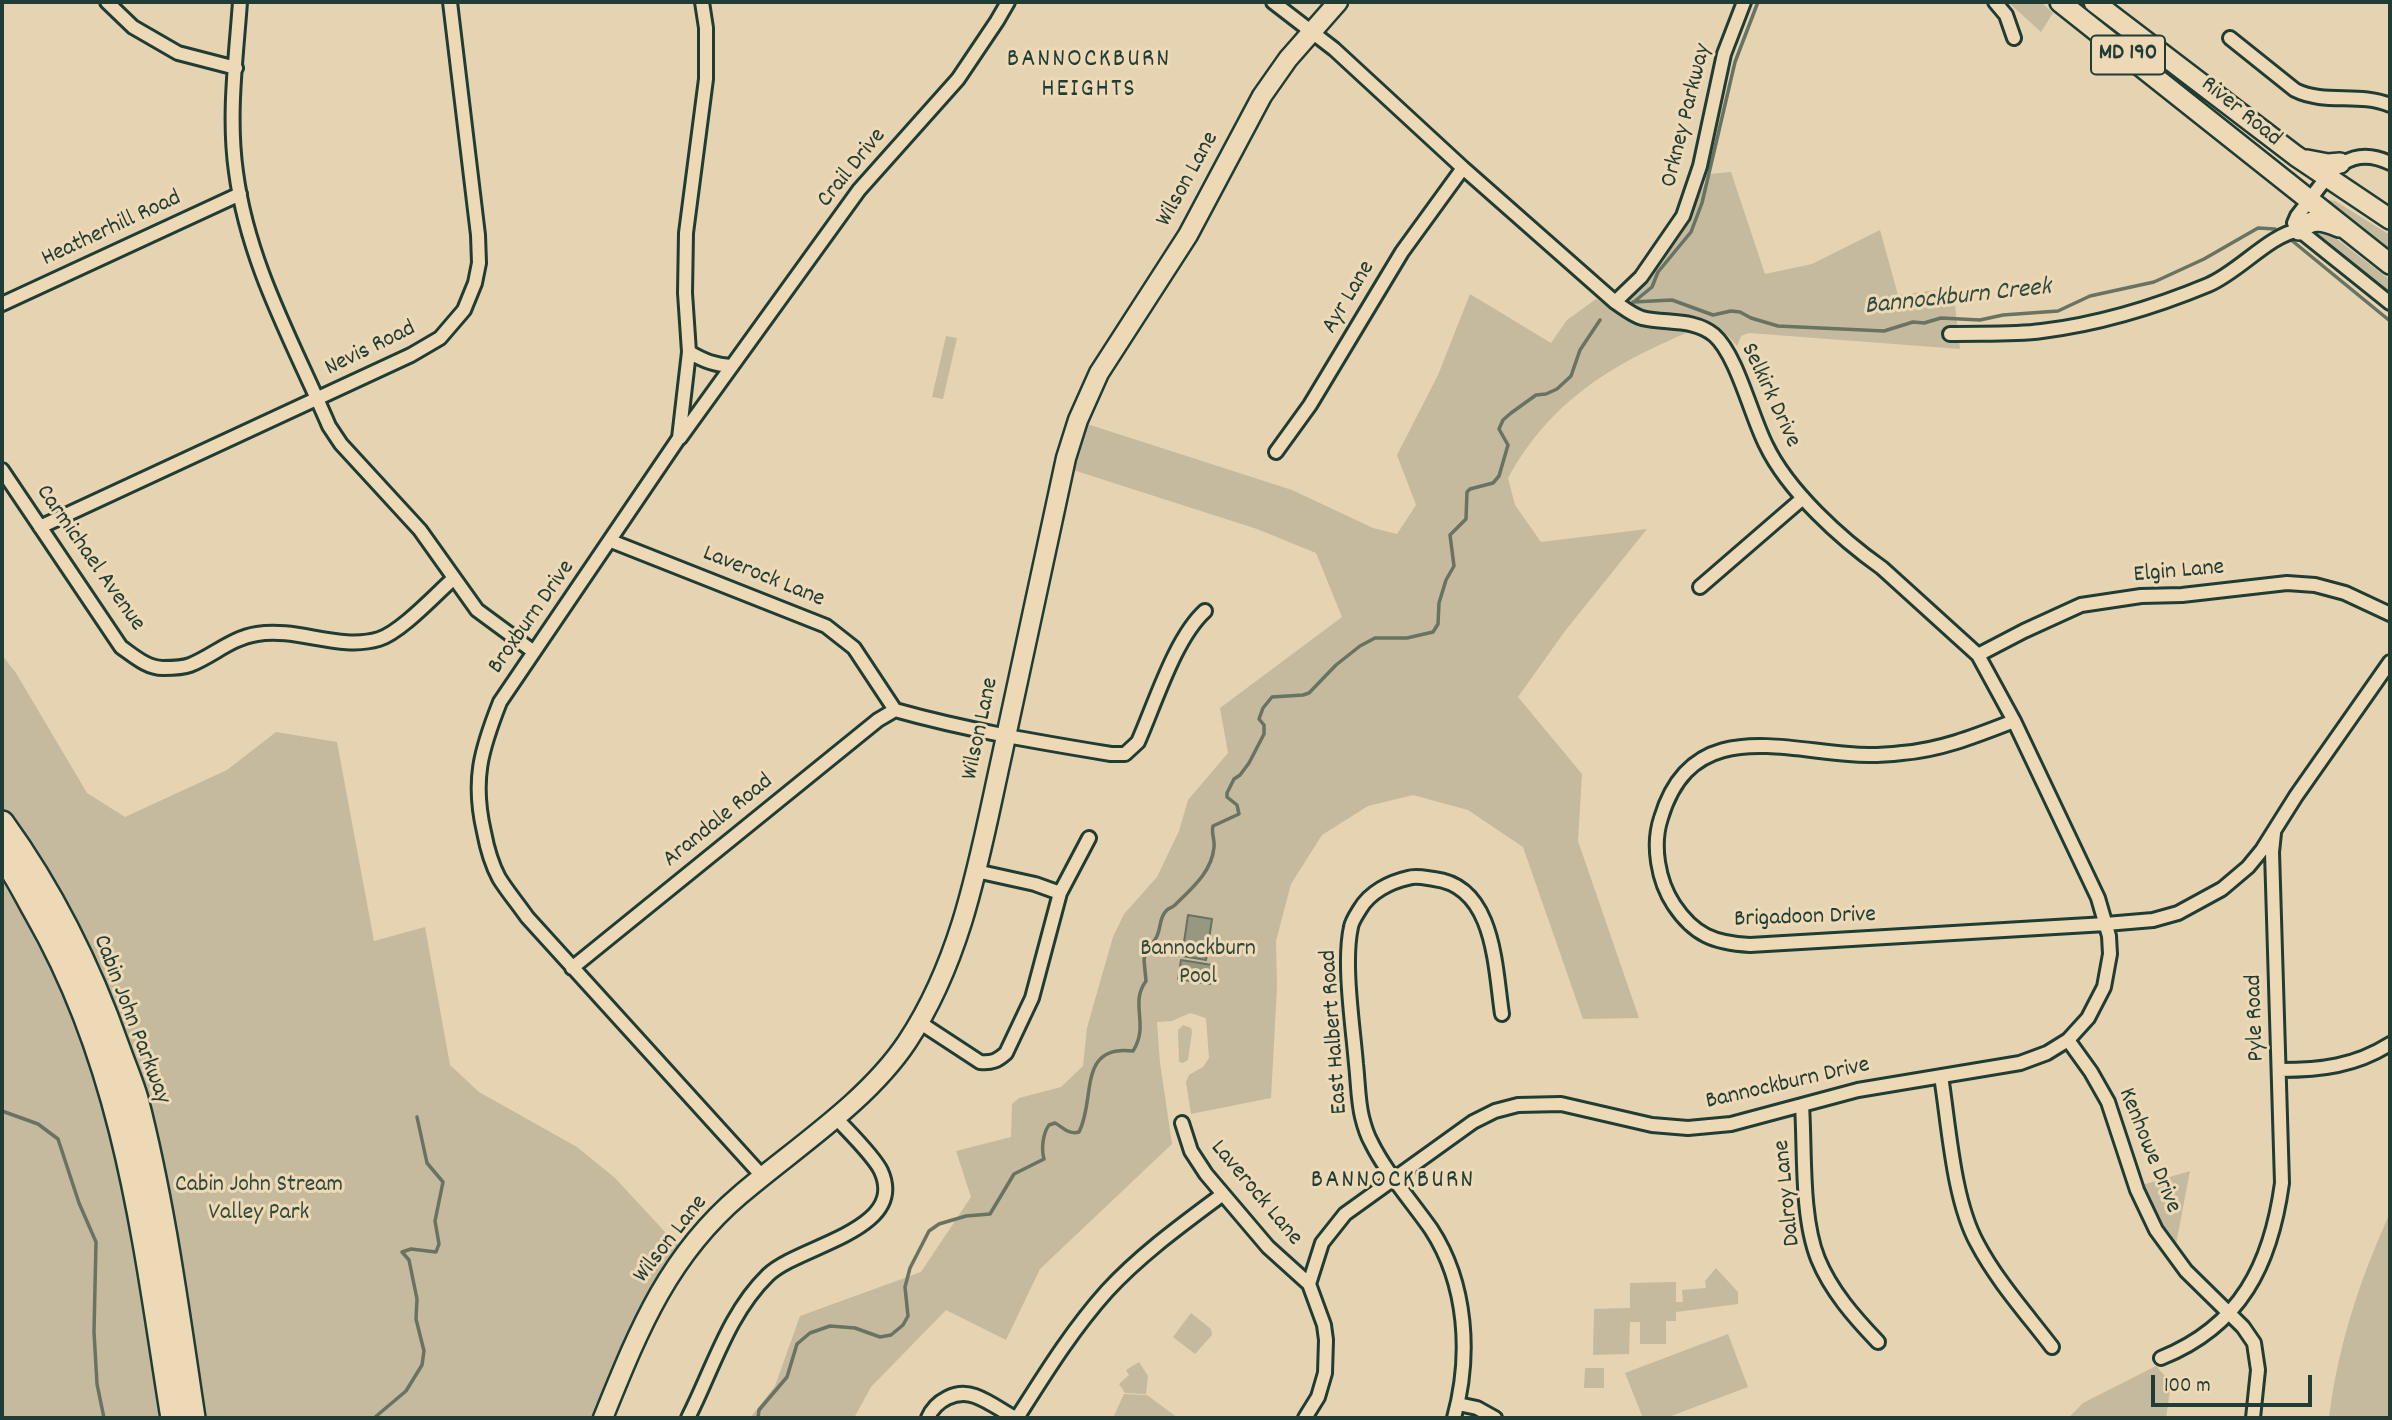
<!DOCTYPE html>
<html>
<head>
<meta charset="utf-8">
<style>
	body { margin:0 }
	#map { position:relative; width:2392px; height:1420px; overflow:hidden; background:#e6d3b2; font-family:Dekko,sans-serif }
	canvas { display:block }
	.frame { position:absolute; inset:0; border:4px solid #1f3d34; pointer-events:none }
	.scale { position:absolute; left:2151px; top:1375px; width:161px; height:32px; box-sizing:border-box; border:4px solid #1f3d34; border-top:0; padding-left:9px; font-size:21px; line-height:24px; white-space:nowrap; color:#1f3d34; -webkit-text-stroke:5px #eed9b7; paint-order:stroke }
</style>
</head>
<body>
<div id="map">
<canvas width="2392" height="1420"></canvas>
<div class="frame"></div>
<div class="scale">100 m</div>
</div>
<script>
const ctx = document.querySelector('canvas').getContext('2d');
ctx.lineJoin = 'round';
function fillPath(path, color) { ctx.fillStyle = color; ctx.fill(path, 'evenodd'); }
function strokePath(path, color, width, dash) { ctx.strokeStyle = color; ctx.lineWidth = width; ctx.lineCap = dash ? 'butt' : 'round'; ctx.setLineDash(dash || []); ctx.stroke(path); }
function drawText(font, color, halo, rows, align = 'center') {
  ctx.font = font + ' Dekko,sans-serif'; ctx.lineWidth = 6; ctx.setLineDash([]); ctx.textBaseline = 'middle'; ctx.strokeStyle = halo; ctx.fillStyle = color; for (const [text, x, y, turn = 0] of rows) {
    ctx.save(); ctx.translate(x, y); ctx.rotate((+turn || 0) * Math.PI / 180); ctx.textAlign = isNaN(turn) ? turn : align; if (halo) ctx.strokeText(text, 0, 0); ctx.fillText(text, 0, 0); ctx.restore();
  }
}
const green = new Path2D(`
	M2008,2H2041L2053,13L2041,32Z
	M1731,172L1765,274L1812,264L1880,230L1898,295L1953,288L1960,349L1749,333L1741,336L1737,346C1712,313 1684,317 1646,312L1637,309L1625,300L1647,281L1669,250L1710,174Z
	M2324,199L2335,201L2390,235V254Z
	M2324,229L2390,280V298L2317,237L2313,230Z
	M1470,294L1551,343L1567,320L1596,299L1637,323L1691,331C1612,364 1550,401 1508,478L1515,505L1541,542L1647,529L1565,631L1518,697L1582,774L1578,841L1639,1018L1583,1019L1523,847L1468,810L1413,795L1368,806L1322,835L1291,884L1276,941L1277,987L1271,1098L1191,1114L1186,1082L1189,1075L1203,1067L1209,1058L1206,1018L1190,1013L1172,1021L1157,1022L1160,1063L1172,1144L1040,1269L1006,1340L946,1310L871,1387L854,1418H750L775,1386L800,1316L921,1272L971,1197L956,1151L1011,1137L1012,1104L1019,1098L1061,1087L1083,1066L1087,1028L1100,982L1113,937L1124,914L1157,877L1179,831L1188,800L1228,753L1220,708L1342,617L1316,553L1257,529L1070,469L1084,423L1292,490L1373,528L1397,534L1416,505L1397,455L1438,375Z
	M946,336L957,338L943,399L932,397Z
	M2,655L16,673L87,793L125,817L227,770L276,732L337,742L374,941L425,927L450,1065L479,1092L577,1147L615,1178L666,1233L688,1251L603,1418H2Z
	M1183,1025L1191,1028L1192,1032L1188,1060L1183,1063L1179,1062L1178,1030Z
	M2190,1171L2177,1239L2176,1247L2158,1218L2142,1185Z
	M2390,1213V1418H2329C2338,1345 2360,1279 2390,1213Z
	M1716,1268L1738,1292V1304L1676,1312V1321H1666V1344H1640V1322H1630L1629,1354L1593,1355L1594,1309L1630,1308V1283L1676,1282V1302H1683L1682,1290L1706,1288L1705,1281Z
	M1191,1313L1211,1329L1212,1335L1195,1354L1173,1337Z
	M1728,1334L1748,1387L1666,1418H1643L1625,1373Z
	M1139,1362L1148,1376L1146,1394L1125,1393L1119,1384L1129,1375L1126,1370Z
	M2156,1366L2171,1383L2166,1418H2068L2083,1403Z
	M1585,1368H1604V1388H1584Z
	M1124,1394L1147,1395L1178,1418H1113Z`);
const water = new Path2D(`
	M1188,915L1212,919L1206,960L1182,956Z
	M1181,960L1212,965L1210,984L1178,979Z`);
const stream = new Path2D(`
	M2290,239L2390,321
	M1635,301L1652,287L1658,272L1691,232L1702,203L1735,62L1758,2
	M1633,302L1672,300L1713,315L1731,311L1740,312L1751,318L1778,326L1884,331L1913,322L1924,323L1941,318L1980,320L2003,315L2058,311L2090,296L2154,282L2204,259L2258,228L2275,229
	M2,1111L38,1124L58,1139L79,1203L96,1242L94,1332L97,1384L104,1418
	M374,1418L406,1391L422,1365L424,1351L416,1319L417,1299L409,1260L402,1252L411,1249L436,1252L439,1244L435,1221L443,1182L427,1163L417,1117
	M758,1418L759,1410L787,1377L797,1344L810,1333L830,1326L855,1328L880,1337L891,1335L903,1325L908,1316L905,1287L910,1268L929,1231L939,1224L966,1216L990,1214L1014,1174L1044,1159C1041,1149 1043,1133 1049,1125L1055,1123C1063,1127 1068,1135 1079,1132C1096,1100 1077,1044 1133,1051C1150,1024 1129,1004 1146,981L1144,960L1146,949C1165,935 1156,921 1166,911C1168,908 1172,908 1175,905C1191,889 1212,872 1214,847C1215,839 1211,834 1213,826L1239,814L1237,805L1227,797V793L1234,779L1240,775L1249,763L1264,734V725L1259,719L1263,708L1272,697L1303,695L1309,693L1336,665L1360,646L1375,638H1407L1433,632L1438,624L1439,603L1446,580L1454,566L1450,535L1466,519L1467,492L1470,489L1493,483L1499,476L1508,445L1499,429L1503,420L1511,413L1536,395L1546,394L1557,389L1571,376L1580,350L1600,320`);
const minor = new Path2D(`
	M107,2L133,27L178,53L236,68
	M240,2C236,58 228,116 236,172C248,264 293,342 329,426L341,444L420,530L477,610L534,652
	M702,2L706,28V79L686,233L685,293L689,352L679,438L500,702C481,750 472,780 484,832C487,848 491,863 499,878C507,891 518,904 527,917L763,1177
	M1273,2L1334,49L1463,168L1615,302C1624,308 1632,315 1642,318C1666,324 1693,318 1714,335C1737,355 1751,416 1766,445C1788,491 1841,539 1882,568L1978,655L2014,721L2098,898L2109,936L2110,954L2104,987L2088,1018L2068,1040L2047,1053L2020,1063L1858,1090L1731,1124L1688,1128L1652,1125L1561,1104L1518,1105L1495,1111L1473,1122L1345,1214L1322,1243L1309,1284L1324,1325L1326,1340L1325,1373L1318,1397L1305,1418
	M1995,2L2006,15L2014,38
	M2230,38L2295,90C2325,105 2359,92 2390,105
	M2390,163C2342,140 2324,184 2297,216L2294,223L2299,230L2390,303
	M1615,302L1641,277L1683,216L1700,166L1724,54L1744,2
	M2,304L240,194
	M1950,334C1980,333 2012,335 2042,331C2099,324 2155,307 2208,285C2239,272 2269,235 2299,230
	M689,352C704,361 715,365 732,366
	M680,438L859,190L958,79L997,21L1008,2
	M1276,452L1310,405L1402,252L1463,168
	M2,470L121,647C134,656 147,668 163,668C171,668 182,668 190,665C213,656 231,638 257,634C297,627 340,651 379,639C401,632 435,595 453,579
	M40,527L411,355L440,338L464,310L475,283L479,263L478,235L450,2
	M611,541L826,626L854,648L895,710C966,730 1038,742 1111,754H1125L1138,742C1155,704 1175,638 1205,611
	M1700,587L1803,498
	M1978,655L2024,631L2081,605L2141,596L2182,595L2287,583L2315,585L2345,593L2390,614
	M2014,721C1978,735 1941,750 1902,753C1885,755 1866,756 1849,754C1773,748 1690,721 1661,818C1652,845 1658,881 1674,905C1694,935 1714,943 1750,945L2106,924L2153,920L2178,913L2222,889L2248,867L2262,850L2296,796L2390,662
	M976,871L1035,884L1060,893
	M572,968L878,720L895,710
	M919,1022L980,1062C992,1063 997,1061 1006,1053L1032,998L1060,893L1089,838
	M2068,1040L2091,1072L2108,1102L2137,1190L2156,1230L2186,1271L2243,1327L2254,1343L2258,1370L2253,1418
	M2280,1070C2321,1070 2355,1066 2390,1044
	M1941,1076C1949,1126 1953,1199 1977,1243C1997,1281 2026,1313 2052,1347
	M1802,1105C1805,1151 1801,1217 1818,1259C1831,1291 1855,1318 1878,1342
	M1182,1123L1191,1151L1206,1174L1268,1247L1309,1284
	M2161,1358C2241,1326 2271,1264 2282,1183L2272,852L2274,833
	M1458,1404L1477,1408L1495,1418
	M688,1418C713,1369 728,1314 768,1275C799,1245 908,1231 881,1171C874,1156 848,1131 836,1118
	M928,1418C935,1401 956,1389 975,1396C989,1401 1002,1411 1015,1418
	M1017,1418C1045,1374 1072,1330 1107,1291C1141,1254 1183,1224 1223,1194
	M1454,1418C1471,1356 1467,1284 1431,1229C1412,1202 1385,1171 1371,1142C1367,1135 1364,1125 1362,1117C1358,1101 1358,1081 1356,1064C1353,1027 1343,963 1351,927C1352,921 1357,914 1360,909C1370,892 1390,882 1408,878C1416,875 1426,878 1434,879C1495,886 1495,968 1502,1014`);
const secondary = new Path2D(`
	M603,1418C638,1332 667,1257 740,1195C795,1148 867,1102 907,1042C964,956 980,854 1002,755C1024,656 1045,557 1066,458L1078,420L1099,373L1188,235L1262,96L1288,59L1338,2`);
const primary = new Path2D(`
	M2060,2L2390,264
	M2094,2L2296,156L2390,219
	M2307,160L2328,164L2340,163
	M2299,230C2312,217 2324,221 2339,227`);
const motorway = new Path2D(`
	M2,823C52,892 90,969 118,1049C124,1066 131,1082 136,1099C163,1204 177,1312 193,1418
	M2,855C16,873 26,895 37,914C127,1071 145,1243 173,1418`);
const shields = [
	[2128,55,74]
];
const shieldNames = [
	["MD 190",2128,55]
];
const streetNames = [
	["River Road",2240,113,39],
	["Orkney Parkway",1688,116,-76],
	["Crail Drive",853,169,-51],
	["Wilson Lane",1189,180,-61],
	["Heatherhill Road",112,230,-25],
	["Ayr Lane",1350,298,-59],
	["Nevis Road",371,350,-26],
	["Selkirk Drive",1769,396,65],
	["Carmichael Avenue",89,559,55],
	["Elgin Lane",2179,573,-5],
	["Laverock Lane",763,578,22],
	["Broxburn Drive",533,618,-55],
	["Wilson Lane",982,729,-78],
	["Arandale Road",719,822,-39],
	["Brigadoon Drive",1805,919,-2],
	["Pyle Road",2257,1018,-92],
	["Cabin John Parkway",130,1020,69],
	["East Halbert Road",1336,1032,-94],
	["Bannockburn Drive",1788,1085,-13],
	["Kenhowe Drive",2148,1151,68],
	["Dalroy Lane",1789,1193,-96],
	["Laverock Lane",1255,1194,50],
	["Wilson Lane",672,1240,-52]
];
const parkNames = [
	["Bannockburn",1198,951],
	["Pool",1198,979],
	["Cabin John Stream",259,1187],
	["Valley Park",259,1215]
];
const neighbourhoodNames = [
	["BANNOCKBURN",1089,61],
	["HEIGHTS",1089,91],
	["BANNOCKBURN",1393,1182]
];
const waterNames = [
	["Bannockburn Creek",1958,299,-6]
];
fillPath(green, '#c5ba9d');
fillPath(water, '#989780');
strokePath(water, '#687362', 2);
strokePath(stream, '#687362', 3.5);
strokePath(minor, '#1f3d34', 18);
strokePath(secondary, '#1f3d34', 23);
strokePath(primary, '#1f3d34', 24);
strokePath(motorway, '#1f3d34', 28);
strokePath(minor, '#eed9b7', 12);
strokePath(secondary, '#eed9b7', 18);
strokePath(primary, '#eed9b7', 19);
strokePath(motorway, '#eed9b7', 23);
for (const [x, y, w] of shields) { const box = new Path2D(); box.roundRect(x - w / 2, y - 19.5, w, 39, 5); ctx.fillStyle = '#eed9b7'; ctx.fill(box); strokePath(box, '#1f3d34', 2); }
drawText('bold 23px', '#1f3d34', null, shieldNames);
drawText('24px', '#1f3d34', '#eed9b7', streetNames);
drawText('24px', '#304a3e', '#eed9b7', parkNames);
ctx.letterSpacing = '2px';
drawText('26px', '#1f3d34', '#eed9b7', neighbourhoodNames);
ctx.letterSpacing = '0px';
drawText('italic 26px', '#314a3f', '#eed9b7', waterNames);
</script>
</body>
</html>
